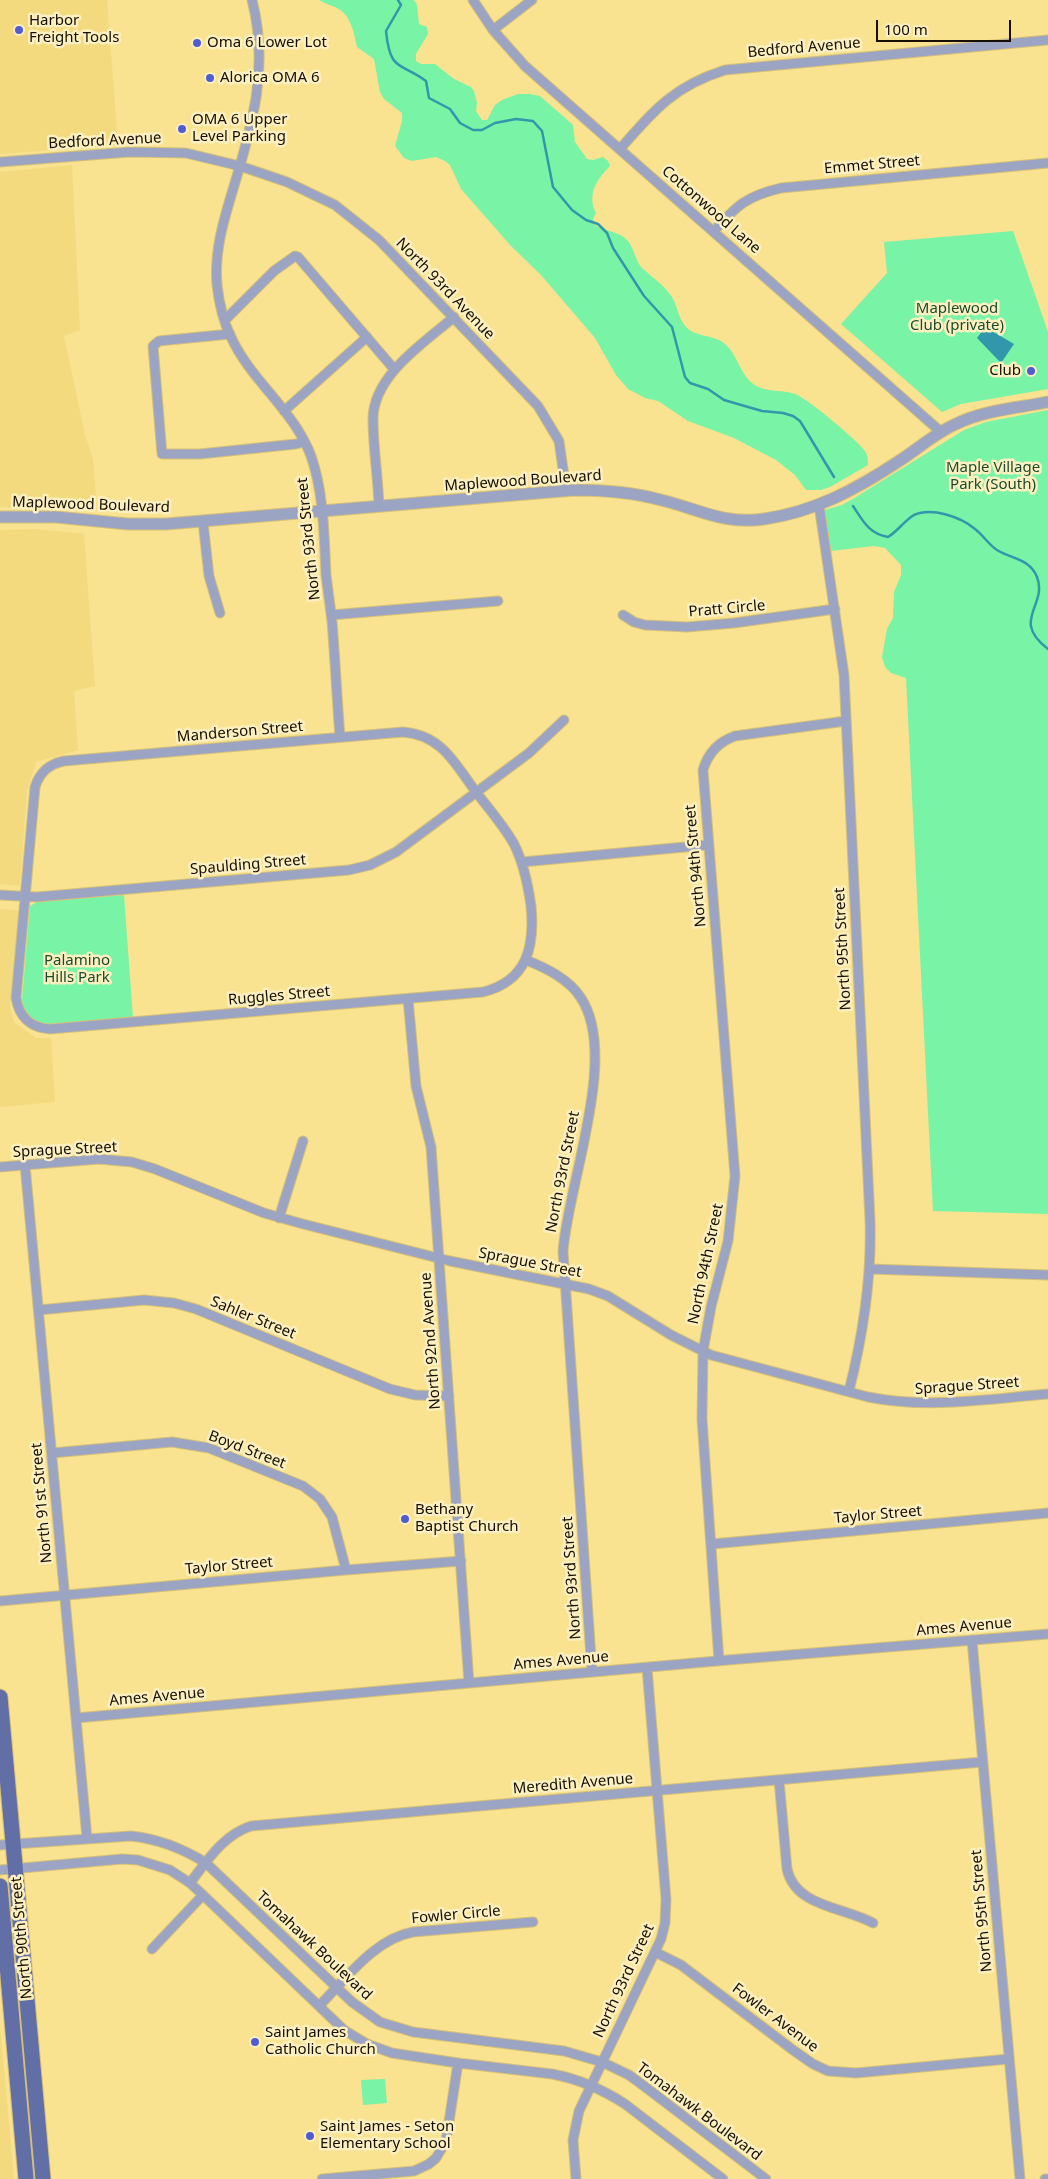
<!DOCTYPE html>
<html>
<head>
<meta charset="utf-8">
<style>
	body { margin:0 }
	#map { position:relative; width:1048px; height:2179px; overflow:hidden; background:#f9e290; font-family:"Noto Sans",sans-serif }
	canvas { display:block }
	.scale { position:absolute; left:876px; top:20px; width:135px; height:22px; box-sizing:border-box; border:2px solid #160f00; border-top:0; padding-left:6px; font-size:15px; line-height:18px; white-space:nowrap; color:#160f00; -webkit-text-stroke:4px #fdf0c0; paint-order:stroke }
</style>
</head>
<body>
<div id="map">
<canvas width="1048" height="2179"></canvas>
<div class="scale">100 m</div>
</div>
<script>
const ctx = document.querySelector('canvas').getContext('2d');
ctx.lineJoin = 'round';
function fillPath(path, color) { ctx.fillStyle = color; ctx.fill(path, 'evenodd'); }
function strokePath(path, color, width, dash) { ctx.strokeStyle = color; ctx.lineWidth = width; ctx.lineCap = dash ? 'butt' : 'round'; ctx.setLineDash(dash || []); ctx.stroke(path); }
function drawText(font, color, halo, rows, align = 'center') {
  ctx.font = font + ' "Noto Sans",sans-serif'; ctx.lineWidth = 5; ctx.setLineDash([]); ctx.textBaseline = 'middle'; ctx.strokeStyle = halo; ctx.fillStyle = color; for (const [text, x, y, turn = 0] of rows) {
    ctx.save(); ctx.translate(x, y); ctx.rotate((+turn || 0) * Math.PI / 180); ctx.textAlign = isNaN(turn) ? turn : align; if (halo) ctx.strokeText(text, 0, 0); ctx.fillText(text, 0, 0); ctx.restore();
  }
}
const built = new Path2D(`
	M0,0H107L118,145L0,154Z
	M72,165L80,330L64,336L85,435L93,459L97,510L0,507V172Z
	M37,529L84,534L95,686L74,691L78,750L36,762L27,791L20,886L0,884V530Z
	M0,909L19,911L10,1007L14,1022L36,1038H51L55,1102L0,1107Z
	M0,2025L14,2179H0Z`);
const green = new Path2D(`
	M319,0H414L417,5L419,24L427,27L428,34L416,54V61L421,64H435L454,79L471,87L474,91L477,103L476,111L482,120H487L495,105L502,100L518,94H530L540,96L573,125L575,142L587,159L593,160L603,157L608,161L610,166C596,180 587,195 596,213L593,219L595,225C604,231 617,231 626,239C634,246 635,261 642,268C653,278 663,284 672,297C678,307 678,318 686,327C694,336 710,335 721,341C737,351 738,371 752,383C764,393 780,389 795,394C807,398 857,440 865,451C868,456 868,459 868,465L830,487L821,490H806L795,475L776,460L734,438L688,421L658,401L645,398L628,389L616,375L595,338L541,275L511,246L461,189L450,165L445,161L436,157L412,161L404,158L395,146L402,121V113L384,99L380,92L374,59L357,47C354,33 351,15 337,8C331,5 325,4 319,0Z
	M1013,231L1048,332V389L961,404L942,412L841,324L887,273L884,242Z
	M1048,410V1214L933,1211L906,678L891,673L885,667L882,657L887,629L893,618L894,592L901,575V565L885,548L874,546L831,551L825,510L842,505L856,497L964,430L986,422Z
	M124,895L133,1018L43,1025C31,1021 24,1013 22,1000L30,906L37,902Z
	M385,2079L387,2103L363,2105L361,2080Z`);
const water = new Path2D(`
	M985,327L1014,344L1001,363L977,338Z`);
const stream = new Path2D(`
	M398,0L401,5L386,31C390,72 400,62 426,81L429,98L450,109L460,123L473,130H482L495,123L516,119L533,121L542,131L553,187L572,210L586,220L598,224L607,233L613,248L644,296L672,327L685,377L690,383L708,389L724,400L762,411L783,413L793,416L800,421L834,477
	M853,506C863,521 869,534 888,537C898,531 904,521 914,515C932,507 961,517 975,529C983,535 989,545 997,550C1012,559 1030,559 1037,577C1048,606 1010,620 1048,649`);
const minor = new Path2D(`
	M252,0C269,66 253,123 234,186C224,219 214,251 217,285C219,302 223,321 231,337C251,381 294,410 311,456C324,493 324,535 326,575C328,590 330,605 332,621C335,659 337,698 340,737
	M473,0L493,30L525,66L941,432
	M493,30L532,0
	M620,149C654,110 674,86 725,70L1048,40
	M0,162L130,152L186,153L240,166L287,182L335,205L379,240L538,406L559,441L566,490
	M714,231C737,205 747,196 781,188L1048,163
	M225,320L274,271L295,256L298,257L394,369
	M230,334L159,341L153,346L162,454H200L296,444L304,442
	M284,411L367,337
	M819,505L844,675L870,1220C872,1279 863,1335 849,1391
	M379,506C378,477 373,447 373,418C374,375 424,343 454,317
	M203,522L209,576L220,613
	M331,615L498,601
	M623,615L634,622L645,625L687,627L734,623L835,609
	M403,732C442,735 455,764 476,792C489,809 504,826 514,844C524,864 528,884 531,906C535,947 527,981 483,992L50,1029C31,1028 19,1017 16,998L35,787C40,772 49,764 64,761Z
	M522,862L707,845
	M0,895L37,897L349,870L370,865L396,852L529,753L564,720
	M526,960C546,968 569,979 581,998C619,1056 568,1184 563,1251L592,1672
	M408,999L416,1086L431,1147L469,1683
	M25,1165L87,1838
	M0,1167L99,1159L132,1162L155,1169L264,1213L303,1224L450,1261L589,1289L608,1296L671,1335L711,1355L868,1397C928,1409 988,1399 1048,1394
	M279,1218L303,1141
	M870,1269L1048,1275
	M39,1310L144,1300L174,1303L196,1309L390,1389L415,1395L449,1396
	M52,1453L172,1442L209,1448L303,1486L320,1499L332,1517L346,1570
	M712,1544L1048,1513
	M0,1601L346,1570L461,1561
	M972,1640L1020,2179
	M719,1661L702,1419L703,1351L711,1307L728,1241L735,1176L703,770C708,753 718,742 735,736L846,721
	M76,1718L728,1660L1048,1634
	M779,1780L787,1869C795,1907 844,1907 873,1923
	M0,1845L131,1836C159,1839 182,1848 206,1863L352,2002L380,2022L413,2032L564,2051L602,2062L629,2075L644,2086L766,2179
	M0,1870L122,1859L138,1860L170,1870L190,1883L203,1895L344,2030L367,2044L392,2053L458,2063L552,2074C579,2079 602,2089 625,2104L723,2179
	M190,1883C207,1861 223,1835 251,1826L982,1762
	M152,1949L203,1895
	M655,1952L681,1965L793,2050L813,2064L828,2071L856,2073L1009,2059
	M319,2006C346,1979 374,1939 413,1932L533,1922
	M322,2179L414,2171L429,2164L436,2158L446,2141L458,2063
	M576,2179L573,2140L579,2111L661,1939L665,1923L666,1899L647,1668
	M1045,2179H1048`);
const tertiary = new Path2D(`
	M0,517H56L128,524H166L574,490C604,490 632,492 661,500C699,509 723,525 764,519C814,512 857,489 899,461C918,449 935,433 956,424C984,410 1018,408 1048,402`);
const primary = new Path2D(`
	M0,1697L43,2179
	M0,1886L26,2179`);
const markers = [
	[19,30,5,"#505cd2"],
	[197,43,5,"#505cd2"],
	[210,78,5,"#505cd2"],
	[182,129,5,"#505cd2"],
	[1031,371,5,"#505cd2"],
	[405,1519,5,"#505cd2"],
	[255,2042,5,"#505cd2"],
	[310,2136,5,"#505cd2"]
];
const poiNames = [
	["Harbor",29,21],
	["Freight Tools",29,38],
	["Oma 6 Lower Lot",207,43],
	["Alorica OMA 6",220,78],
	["OMA 6 Upper",192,120],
	["Level Parking",192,137],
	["Club",1021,371,"right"],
	["Bethany",415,1510],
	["Baptist Church",415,1527],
	["Saint James",265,2033],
	["Catholic Church",265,2050],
	["Saint James - Seton",320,2127],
	["Elementary School",320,2144]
];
const streetNames = [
	["Bedford Avenue",804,48,-5],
	["Bedford Avenue",105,141,-3],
	["Emmet Street",872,165,-5],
	["Cottonwood Lane",711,210,41],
	["North 93rd Avenue",445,289,46],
	["Maplewood Boulevard",523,481,-4],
	["Maplewood Boulevard",91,505,2],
	["North 93rd Street",309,539,-96],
	["Pratt Circle",727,609,-5],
	["Manderson Street",240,732,-5],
	["Spaulding Street",248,865,-5],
	["North 94th Street",696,866,-95],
	["North 95th Street",843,949,-93],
	["Ruggles Street",279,996,-5],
	["Sprague Street",65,1150,-3],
	["North 93rd Street",563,1172,-79],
	["Sprague Street",530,1263,11],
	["North 94th Street",706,1264,-78],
	["Sahler Street",253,1318,22],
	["North 92nd Avenue",431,1341,-94],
	["Sprague Street",967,1386,-4],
	["Boyd Street",247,1450,21],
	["North 91st Street",42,1503,-95],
	["Taylor Street",878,1515,-5],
	["Taylor Street",229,1566,-5],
	["North 93rd Street",572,1578,-94],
	["Ames Avenue",964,1627,-5],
	["Ames Avenue",561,1661,-5],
	["Ames Avenue",157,1697,-5],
	["Meredith Avenue",573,1784,-5],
	["North 95th Street",982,1911,-95],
	["Fowler Circle",456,1915,-5],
	["North 90th Street",22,1938,-95],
	["Tomahawk Boulevard",314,1946,43],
	["North 93rd Street",624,1981,-65],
	["Fowler Avenue",775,2018,37],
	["Tomahawk Boulevard",699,2112,37]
];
const parkNames = [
	["Maplewood",957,309],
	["Club (private)",957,326],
	["Maple Village",993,468],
	["Park (South)",993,485],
	["Palamino",77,961],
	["Hills Park",77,978]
];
fillPath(built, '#f3da7e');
fillPath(green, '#79f3a6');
fillPath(water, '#3397ab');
strokePath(stream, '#3397ab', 2.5);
strokePath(minor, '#d5c079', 11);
strokePath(tertiary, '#d5c079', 13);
strokePath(primary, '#d5c079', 17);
strokePath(minor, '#9ca4c4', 9);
strokePath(tertiary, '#9ca4c4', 11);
strokePath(primary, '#626ea6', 15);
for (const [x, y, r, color] of markers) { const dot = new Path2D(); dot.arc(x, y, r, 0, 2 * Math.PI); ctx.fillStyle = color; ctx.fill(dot); strokePath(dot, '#fdf0c0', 2); }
drawText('15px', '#160f00', '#fdf0c0', poiNames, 'left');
drawText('15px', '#160f00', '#fdf0c0', streetNames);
drawText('15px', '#1a4c2e', '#fdf0c0', parkNames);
</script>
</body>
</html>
